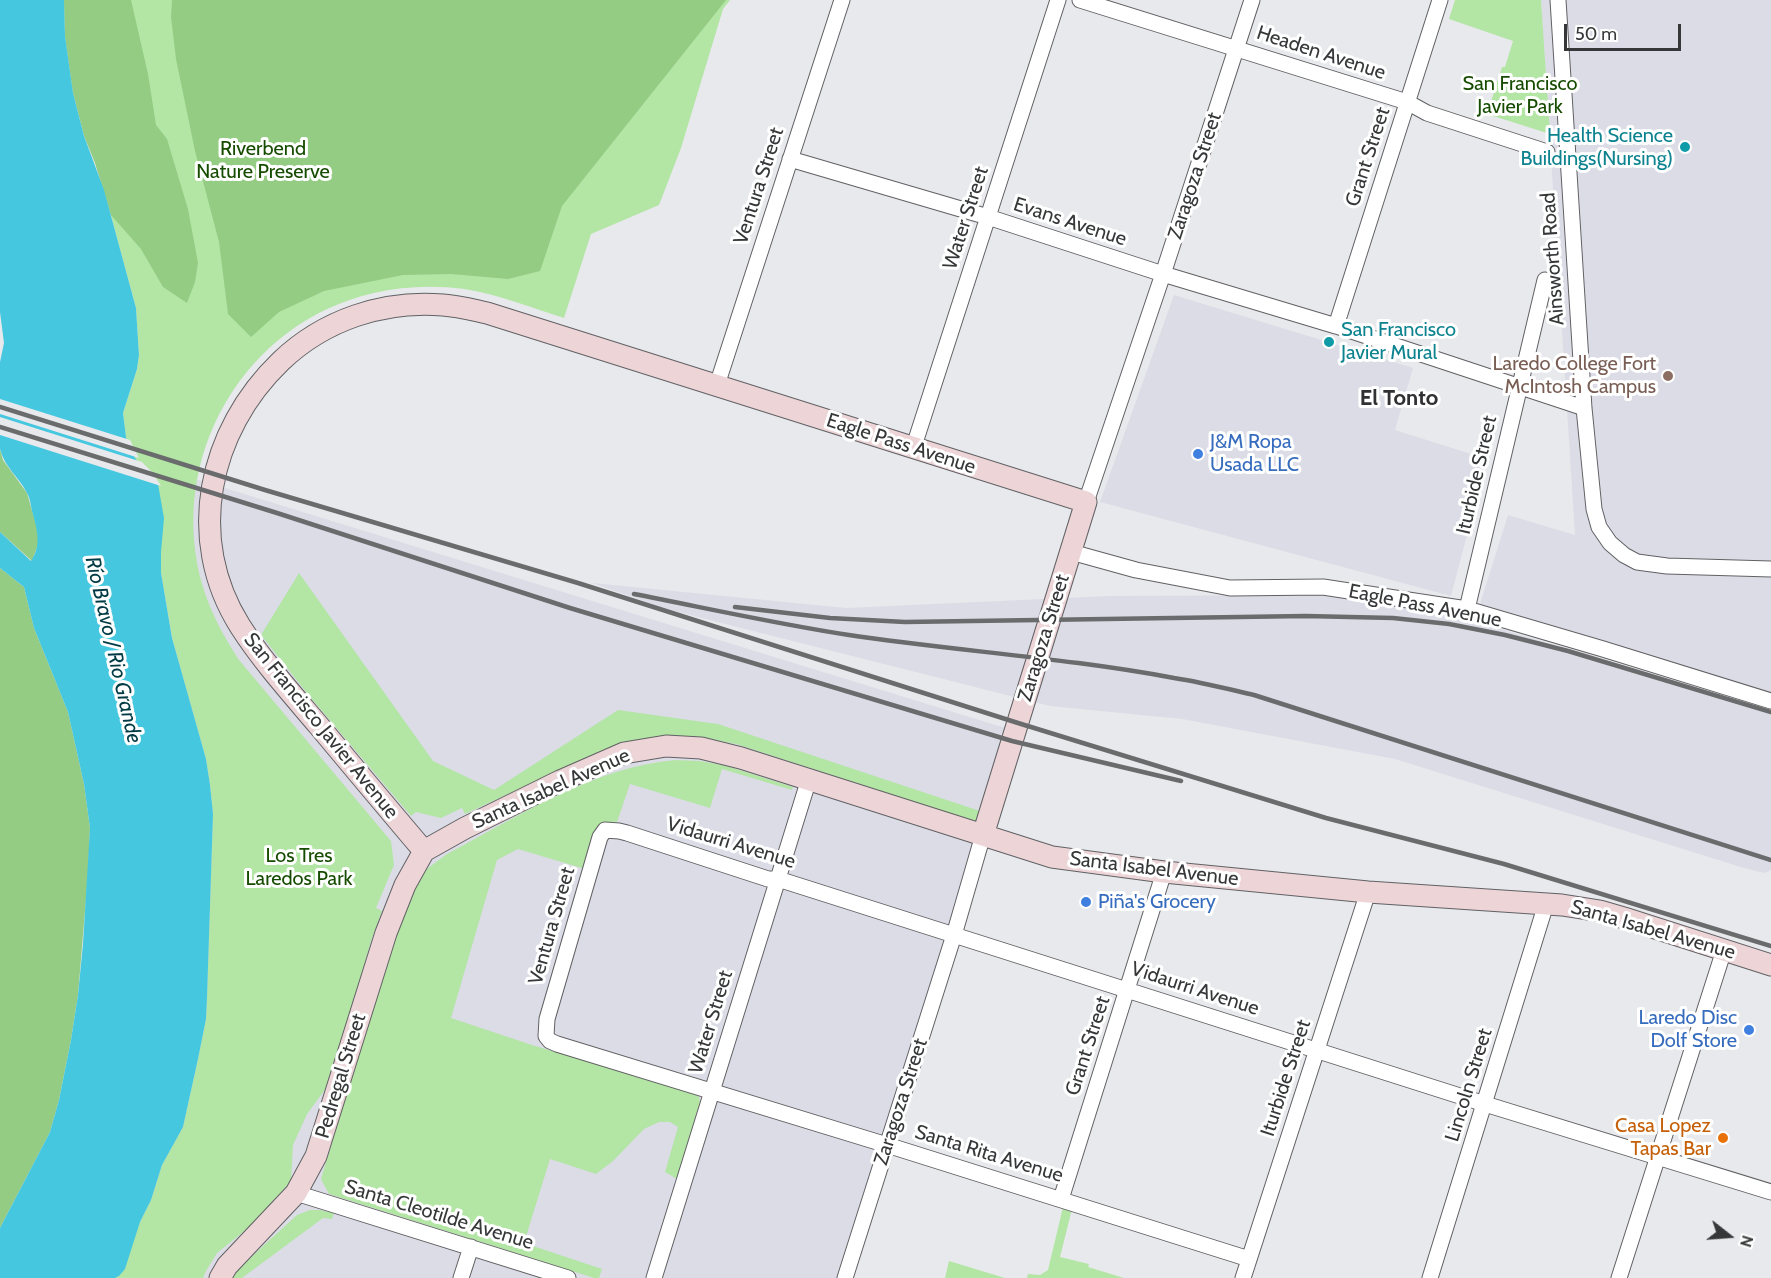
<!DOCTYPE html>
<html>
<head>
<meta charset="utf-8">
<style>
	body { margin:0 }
	#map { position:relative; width:1771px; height:1278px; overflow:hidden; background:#e8e9ec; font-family:Cabin,sans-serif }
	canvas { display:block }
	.north { position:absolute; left:1699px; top:1206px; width:60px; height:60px; -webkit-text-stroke:4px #fff; paint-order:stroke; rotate:107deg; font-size:16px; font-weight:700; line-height:24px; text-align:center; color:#363738 }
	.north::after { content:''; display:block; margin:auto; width:21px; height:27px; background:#363738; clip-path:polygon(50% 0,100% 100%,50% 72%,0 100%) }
	.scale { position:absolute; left:1564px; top:24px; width:117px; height:27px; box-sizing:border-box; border:3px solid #363738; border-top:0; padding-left:8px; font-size:18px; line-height:21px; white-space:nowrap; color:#363738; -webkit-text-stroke:4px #fff; paint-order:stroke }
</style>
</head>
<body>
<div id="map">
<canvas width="1771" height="1278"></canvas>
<div class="north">N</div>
<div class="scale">50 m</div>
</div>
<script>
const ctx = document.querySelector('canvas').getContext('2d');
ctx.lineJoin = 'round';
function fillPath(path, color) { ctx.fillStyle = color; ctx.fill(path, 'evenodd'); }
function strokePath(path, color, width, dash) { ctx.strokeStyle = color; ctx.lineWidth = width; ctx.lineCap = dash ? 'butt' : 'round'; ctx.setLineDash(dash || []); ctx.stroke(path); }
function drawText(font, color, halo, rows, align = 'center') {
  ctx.font = font + ' Cabin,sans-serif'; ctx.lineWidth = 6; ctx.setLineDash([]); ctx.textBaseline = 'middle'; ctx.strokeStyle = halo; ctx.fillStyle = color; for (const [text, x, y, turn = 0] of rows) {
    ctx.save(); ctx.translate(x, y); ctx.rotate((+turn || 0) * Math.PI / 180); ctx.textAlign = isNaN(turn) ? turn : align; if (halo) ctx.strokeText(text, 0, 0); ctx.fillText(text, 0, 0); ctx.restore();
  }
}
const built = new Path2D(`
	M1541,0H1771V695L1480,604L1508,515L1575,535Z
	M1174,295L1413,368L1395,430L1487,459L1451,596L1100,502Z
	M137,461L1015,731L845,1278H115L189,1102L206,1019V759L177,658Z
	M592,583L846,608L1109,596L1321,595L1429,607L1771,711V870L1764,873L1744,868L1395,759L1182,719L1050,706L670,610Z`);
const green = new Path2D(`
	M64,0H730L723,9L681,148L659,205L591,234L564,318C532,308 498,294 464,289C435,285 403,286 374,293C244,322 165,459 203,587C211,613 224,637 239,660L391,841L394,865L376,908L382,911L371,941L337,1059L327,1087L307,1114L293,1145L291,1180L267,1213L217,1253L206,1271L203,1278H115L119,1276L140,1222L151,1200L162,1165L183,1127L198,1059L206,1019L207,998L213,814L210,785L206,759L172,638L161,573V552L137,461L129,448L126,437L123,413L137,369L139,355L136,308L104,190L73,93L65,36Z
	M1455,0H1541L1550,134L1487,114L1502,67H1505L1513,41L1449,19Z
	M299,573L433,761L494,790L618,710L718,724L980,811L977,822L736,744L699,737L660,736L606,749L465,814L462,808L441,818L416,812L411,816L310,697L261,635Z
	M676,760L700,761L727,766L793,787L792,790L722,769L710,808L630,784L617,822C591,818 590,849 585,869L518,849L497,860L451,1018L532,1045L695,1094L699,1097L700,1102L677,1179L665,1172L678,1127L670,1122H659L644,1129L613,1161L596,1174L550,1159L524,1243L602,1269L599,1278H594L329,1194L321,1179L396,927L416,882L428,868L447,854C519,816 593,767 676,760Z
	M1063,1207L1072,1209L1060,1257L1089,1264L1088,1267L1124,1278H1027L1028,1274L1040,1275L1048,1270Z
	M310,1210H319L334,1213L332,1219L323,1218L242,1278H233L238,1270L263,1246L297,1215Z
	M949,1261L1005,1278H945Z`);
const forest = new Path2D(`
	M64,0H131L148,74L156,125L167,139L188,209L198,263L195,282L187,303L163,287L141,249L111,215L95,163L84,136L73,93L65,36Z
	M172,0H726L562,206L540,271L508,279L451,274L403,275L324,291L279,312L251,337L228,314L219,242L195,151L176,59L171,17Z
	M0,449L3,460L27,493L37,528L39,542L32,561L0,532Z
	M0,568L24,587L34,628L68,712L84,784L90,828L88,875L78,995L71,1040L59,1100L50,1132L0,1228Z`);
const water = new Path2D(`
	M0,0H64L65,36L73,93L84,136L104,190L136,308L139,355L137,369L123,413L126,437L129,448L137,461L158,484L164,518L161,552V573L172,638L206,759L210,785L213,814L207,998L206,1019L198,1059L183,1127L162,1165L151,1200L140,1222L125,1269L119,1276L115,1278H0V1228L50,1132L59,1100L71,1040L78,995L83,944L90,828L84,784L68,712L34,628L24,587L0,568V532L31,561C42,545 37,529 32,511C31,506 30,498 27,493C19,477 5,468 0,449V362L4,343L0,312Z`);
const pier = new Path2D(`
	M0,399L130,440L139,458L0,414Z
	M0,417L142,462L153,473L161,486L0,435Z`);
const street = new Path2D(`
	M1080,0L1407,102L1427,113L1547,152
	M1558,0L1584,408L1594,509L1599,527L1610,543L1624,555L1637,562L1667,566L1771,569
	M790,159L988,217L1163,274L1336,326L1584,408
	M1336,326L1440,0
	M717,385L842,0
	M913,449L1058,0
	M1086,502L1163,274L1252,0
	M1071,552L1136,570L1230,588L1323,587L1467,609L1603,649L1771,701
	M1467,609L1545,280
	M296,1193L568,1278
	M1061,1199L1164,872
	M1249,1259L887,1145L557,1044L550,1041L546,1036L547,1019L600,837L605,830L619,831L627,833L768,879H778L1485,1104L1771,1192
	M461,1278L471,1247
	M654,1278L809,779
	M845,1278L954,935L983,835
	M1243,1278L1368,892
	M1430,1278L1546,904
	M1619,1278L1724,950`);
const secondary = new Path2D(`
	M424,851C389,810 354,768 319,726C292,694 263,662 240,626C185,539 208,431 281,361C324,320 383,300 443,305C458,306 473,310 487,313L1086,502L983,835
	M220,1278L227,1266L296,1193L316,1156L386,933L405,885L424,851L465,828L560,781L624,753L666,746L701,748L741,758L1052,857L1164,872L1368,892L1562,905L1600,911L1624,918L1771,965`);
const rail = new Path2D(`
	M0,407L265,490L578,583L1018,723L1326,818L1504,864L1771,946
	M0,427L277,513L570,608L1012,741L1181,781
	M634,594C706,608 777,624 849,635C957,651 1067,658 1174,678C1201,682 1228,689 1254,695L1771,860
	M735,607L830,618L905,622L1306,616L1393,618L1449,624L1505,635L1568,651L1771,712`);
const markers = [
	[1685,147,6,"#0f9aa8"],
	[1329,342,6,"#0f9aa8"],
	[1668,376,6,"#8d6e63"],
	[1198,454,6,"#3f7fe0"],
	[1086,902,6,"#3f7fe0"],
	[1749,1030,6,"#3f7fe0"],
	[1723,1138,6,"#e8710a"]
];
const streetNames = [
	["Headen Avenue",1321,53,18],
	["Grant Street",1368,157,-72],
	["Zaragoza Street",1195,176,-72],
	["Ventura Street",759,186,-72],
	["Water Street",966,218,-72],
	["Evans Avenue",1070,222,18],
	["Ainsworth Road",1553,259,-94],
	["Eagle Pass Avenue",901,444,18],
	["Iturbide Street",1477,475,-77],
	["Eagle Pass Avenue",1425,606,11],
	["Zaragoza Street",1044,638,-73],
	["San Francisco Javier Avenue",321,726,51],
	["Santa Isabel Avenue",551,789,-24],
	["Vidaurri Avenue",731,843,17],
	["Santa Isabel Avenue",1154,869,7],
	["Ventura Street",552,926,-74],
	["Santa Isabel Avenue",1653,930,16],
	["Vidaurri Avenue",1195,989,18],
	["Water Street",711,1022,-73],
	["Grant Street",1088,1046,-72],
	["Pedregal Street",341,1076,-73],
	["Iturbide Street",1286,1078,-72],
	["Lincoln Street",1469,1085,-73],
	["Zaragoza Street",901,1102,-72],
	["Santa Rita Avenue",989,1154,17],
	["Santa Cleotilde Avenue",439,1215,17]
];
const parkNames = [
	["San Francisco",1520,84],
	["Javier Park",1520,107],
	["Riverbend",263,149],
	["Nature Preserve",263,172],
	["Los Tres",299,856],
	["Laredos Park",299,879]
];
const cultureNames = [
	["Health Science",1673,136],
	["Buildings(Nursing)",1673,159],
	["San Francisco",1341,330,"left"],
	["Javier Mural",1341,353,"left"]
];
const educationNames = [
	["Laredo College Fort",1656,364],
	["McIntosh Campus",1656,387]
];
const shopNames = [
	["J&M Ropa",1210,442],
	["Usada LLC",1210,465],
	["Piña's Grocery",1098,902],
	["Laredo Disc",1737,1018,"right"],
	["Dolf Store",1737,1041,"right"]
];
const foodNames = [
	["Casa Lopez",1711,1126],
	["Tapas Bar",1711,1149]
];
const waterNames = [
	["Río Bravo / Rio Grande",113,650,77]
];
const quarterNames = [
	["El Tonto",1399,399]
];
fillPath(built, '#dcdce7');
fillPath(green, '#b3e5a5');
fillPath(forest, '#94cc84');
fillPath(water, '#45c7df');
fillPath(pier, '#e8e9ec');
strokePath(street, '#616164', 17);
strokePath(secondary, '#616164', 23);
strokePath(street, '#fff', 15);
strokePath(secondary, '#ecd4d7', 21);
strokePath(rail, '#6a6b6c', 4.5);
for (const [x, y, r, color] of markers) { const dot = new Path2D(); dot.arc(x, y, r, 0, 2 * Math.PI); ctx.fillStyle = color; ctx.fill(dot); strokePath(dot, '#fff', 2); }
drawText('20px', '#363738', '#fff', streetNames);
drawText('20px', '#164c00', '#fff', parkNames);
drawText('20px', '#0d838f', '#fff', cultureNames, 'right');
drawText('20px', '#785e54', '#fff', educationNames, 'right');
drawText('20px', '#366cbe', '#fff', shopNames, 'left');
drawText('20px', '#c56008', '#fff', foodNames, 'right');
drawText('italic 21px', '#003b45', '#fff', waterNames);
drawText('bold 22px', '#313133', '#fff', quarterNames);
</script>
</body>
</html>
